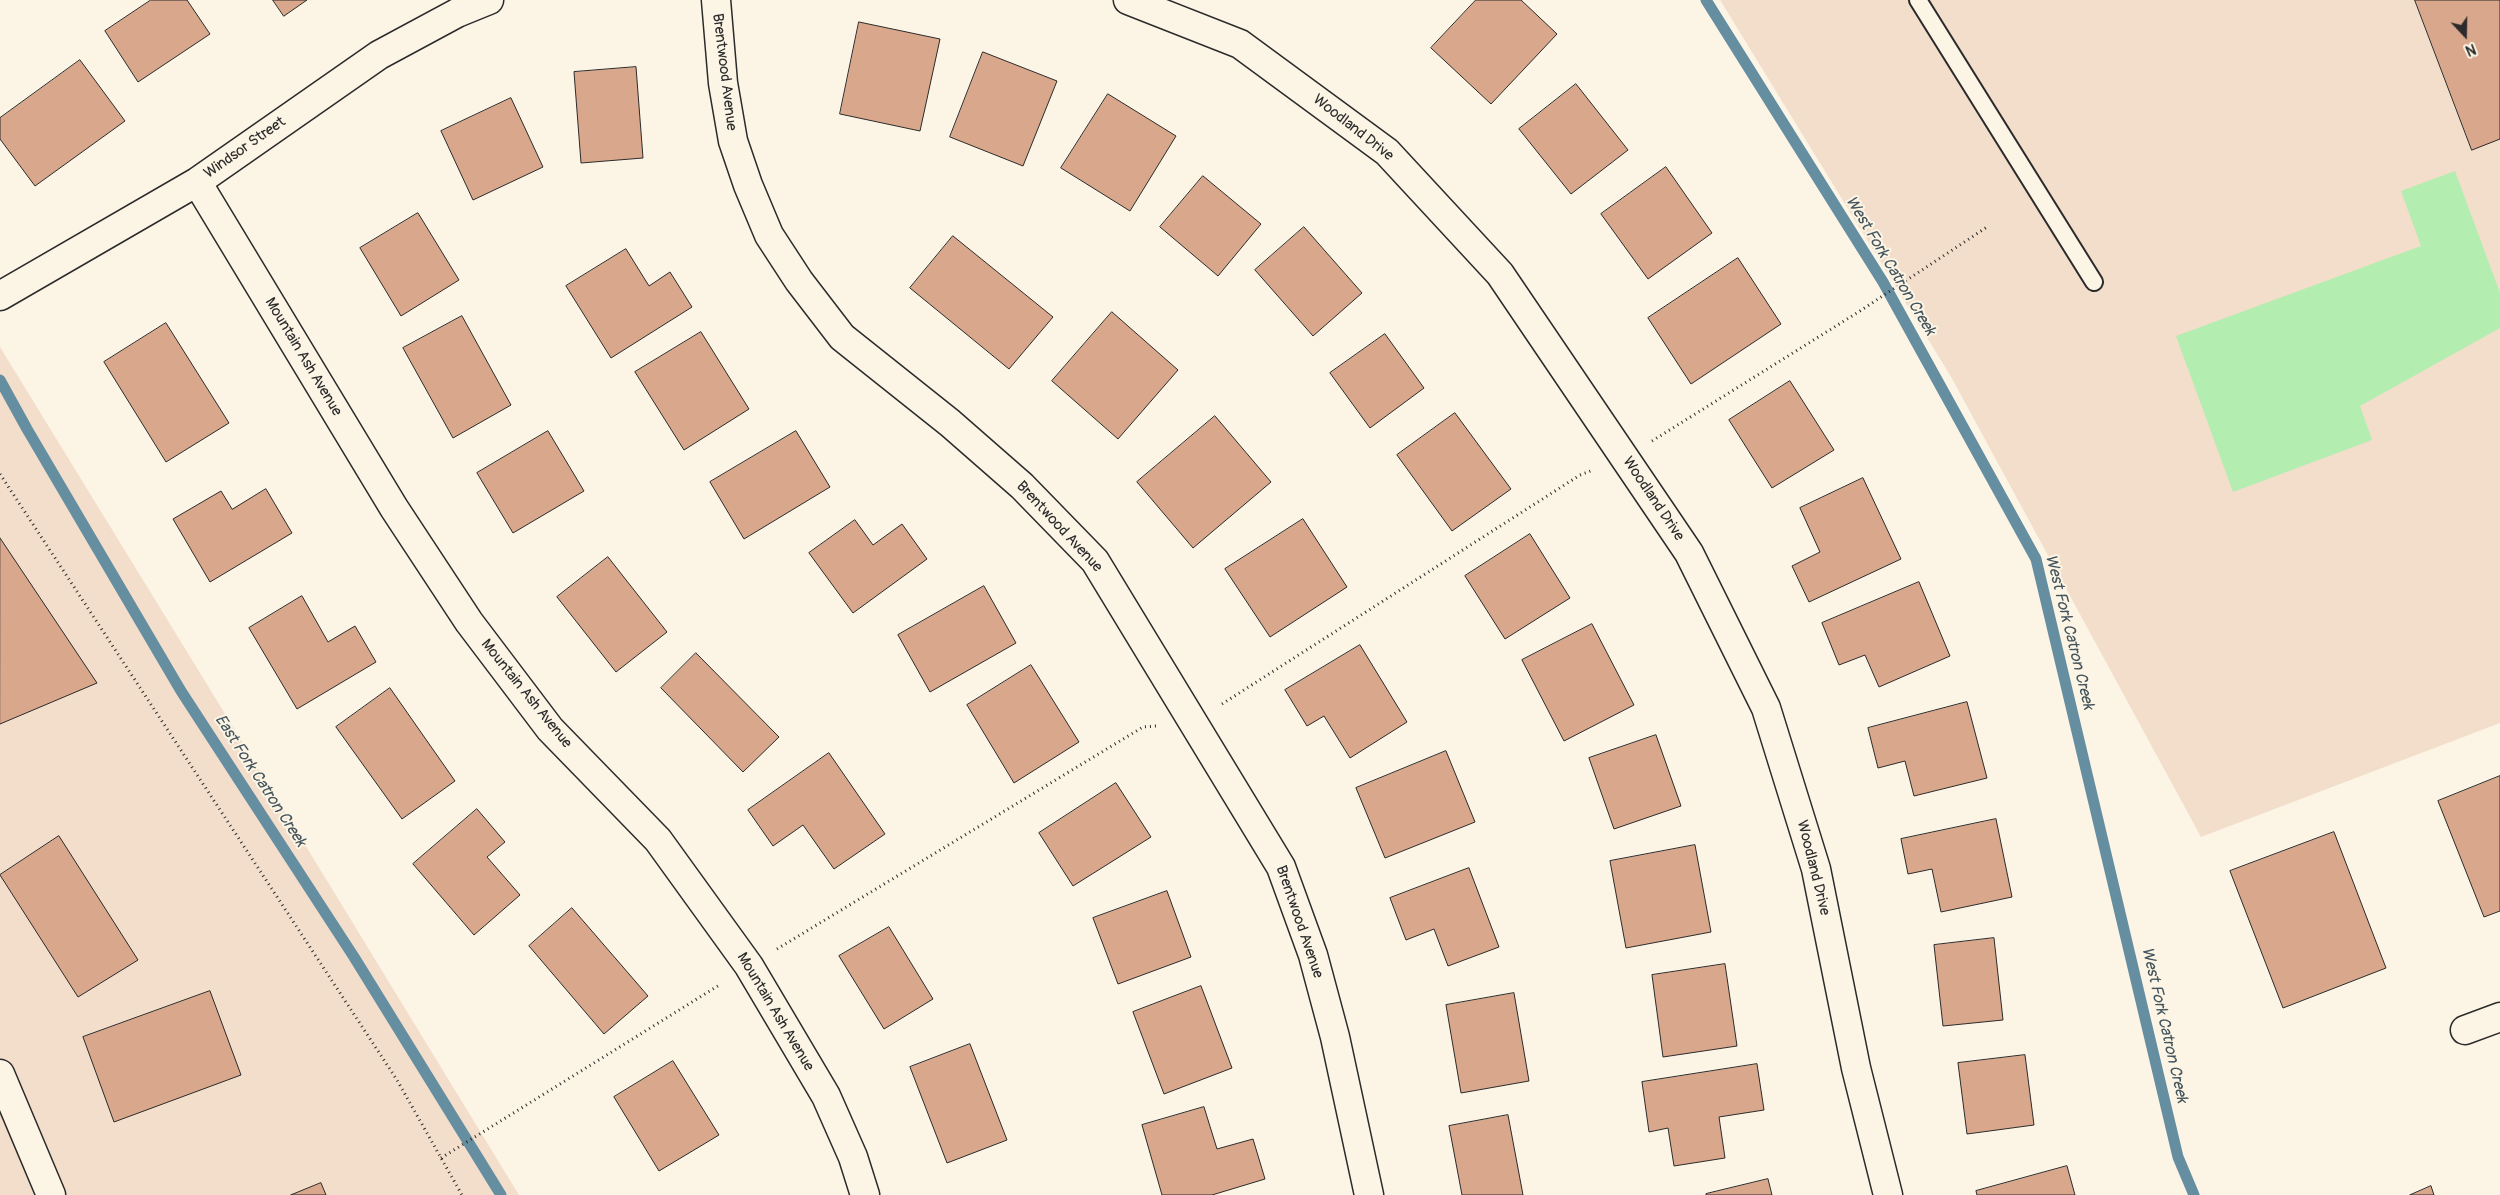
<!DOCTYPE html>
<html>
<head>
<meta charset="utf-8">
<style>
	body { margin:0 }
	#map { position:relative; width:2500px; height:1195px; overflow:hidden; background:#fcf5e5; font-family:Pangolin,sans-serif }
	canvas { display:block }
	.north { position:absolute; left:2440px; top:10px; width:50px; height:50px; -webkit-text-stroke:4px #fcf5e5; paint-order:stroke; rotate:159deg; font-size:14px; font-weight:700; line-height:20px; text-align:center; color:#2b2b2b }
	.north::after { content:''; display:block; margin:auto; width:18px; height:22px; background:#2b2b2b; clip-path:polygon(50% 0,100% 100%,50% 72%,0 100%) }
</style>
</head>
<body>
<div id="map">
<canvas width="2500" height="1195"></canvas>
<div class="north">N</div>
</div>
<script>
const ctx = document.querySelector('canvas').getContext('2d');
ctx.lineJoin = 'round';
function fillPath(path, color) { ctx.fillStyle = color; ctx.fill(path, 'evenodd'); }
function strokePath(path, color, width, dash) { ctx.strokeStyle = color; ctx.lineWidth = width; ctx.lineCap = dash ? 'butt' : 'round'; ctx.setLineDash(dash || []); ctx.stroke(path); }
function drawText(font, color, halo, rows, align = 'center') {
  ctx.font = font + ' Pangolin,sans-serif'; ctx.lineWidth = 4; ctx.setLineDash([]); ctx.textBaseline = 'middle'; ctx.strokeStyle = halo; ctx.fillStyle = color; for (const [text, x, y, turn = 0] of rows) {
    ctx.save(); ctx.translate(x, y); ctx.rotate((+turn || 0) * Math.PI / 180); ctx.textAlign = isNaN(turn) ? turn : align; if (halo) ctx.strokeText(text, 0, 0); ctx.fillText(text, 0, 0); ctx.restore();
  }
}
const built = new Path2D(`
	M1720,0H2500V723L2201,837L1950,375Z
	M0,347L227,717L519,1195H0Z`);
const green = new Path2D(`
	M2455,171L2500,293V328L2360,406L2372,440L2233,492L2176,336L2421,246L2401,191Z`);
const stream = new Path2D(`
	M1706,0L1883,282L2036,559L2178,1157L2194,1195
	M0,380L27,429L181,691L354,957L501,1195`);
const building = new Path2D(`
	M151,0H187L210,34L138,82L105,31Z
	M273,0H307L284,16Z
	M1476,0H1521L1557,34L1491,104L1431,48Z
	M2415,0H2500V139L2472,150Z
	M859,22L940,39L920,131L840,114Z
	M983,52L1057,81L1023,166L950,137Z
	M80,60L125,121L35,186L0,139V118Z
	M636,67L643,158L581,163L574,72Z
	M1576,84L1628,150L1571,194L1519,129Z
	M1108,94L1176,136L1130,211L1061,168Z
	M511,98L543,167L473,200L441,131Z
	M1666,167L1712,233L1648,279L1601,214Z
	M1203,176L1261,224L1218,276L1160,227Z
	M418,213L459,280L401,316L360,248Z
	M1304,227L1362,293L1313,336L1255,270Z
	M953,236L1053,317L1009,369L910,288Z
	M626,249L649,286L670,272L692,307L611,358L566,286Z
	M1738,258L1781,324L1691,384L1648,318Z
	M1112,312L1178,370L1118,439L1052,381Z
	M462,316L511,405L453,438L403,348Z
	M166,323L229,423L166,462L104,362Z
	M701,332L749,409L684,450L635,372Z
	M1385,334L1424,388L1370,428L1330,373Z
	M1790,381L1834,450L1772,488L1729,420Z
	M1455,413L1511,489L1452,531L1397,455Z
	M1215,416L1271,482L1193,548L1137,482Z
	M548,431L584,491L513,533L477,473Z
	M796,431L830,487L744,539L710,482Z
	M1863,478L1901,559L1809,602L1792,566L1820,552L1800,508Z
	M266,489L292,533L210,582L173,519L221,491L232,509Z
	M1303,519L1347,587L1270,637L1225,569Z
	M855,520L873,545L902,524L927,559L853,613L809,553Z
	M1530,534L1570,598L1505,639L1465,576Z
	M0,538L97,683L0,724Z
	M608,557L667,632L616,672L557,597Z
	M1919,582L1950,656L1879,687L1865,655L1839,665L1822,623Z
	M984,586L1016,643L930,692L898,635Z
	M302,596L328,642L355,626L376,662L297,709L249,628Z
	M1592,624L1634,705L1564,741L1522,660Z
	M1360,645L1407,722L1350,758L1324,716L1307,726L1285,690Z
	M696,653L779,737L743,772L661,688Z
	M1031,665L1079,742L1014,783L967,705Z
	M390,688L455,781L402,819L336,727Z
	M1967,702L1987,778L1914,796L1905,761L1878,768L1868,728Z
	M1656,735L1681,806L1614,829L1589,758Z
	M1446,751L1475,822L1385,858L1356,788Z
	M829,753L885,834L834,869L803,825L773,846L748,810Z
	M2500,776V911L2484,917L2438,801Z
	M1116,783L1151,837L1073,886L1039,833Z
	M477,809L505,842L487,857L520,895L474,935L413,864Z
	M1996,819L2012,897L1941,912L1932,869L1908,874L1901,839Z
	M2334,832L2386,968L2283,1008L2230,871Z
	M59,836L138,960L78,997L0,875Z
	M1695,845L1711,932L1626,948L1610,861Z
	M1469,868L1499,947L1448,966L1434,929L1406,940L1390,898Z
	M1167,891L1191,957L1118,984L1093,918Z
	M572,908L648,996L604,1034L529,946Z
	M889,927L933,999L884,1029L839,956Z
	M1994,938L2003,1020L1943,1026L1934,945Z
	M1725,964L1737,1046L1663,1057L1652,975Z
	M1201,986L1232,1068L1164,1094L1133,1012Z
	M210,991L241,1075L114,1122L83,1037Z
	M1514,993L1529,1081L1461,1093L1446,1005Z
	M970,1044L1007,1140L947,1163L910,1067Z
	M2025,1055L2034,1125L1967,1134L1958,1063Z
	M673,1061L719,1135L659,1171L614,1097Z
	M1757,1064L1764,1110L1719,1117L1725,1158L1674,1166L1668,1128L1649,1132L1642,1082Z
	M1204,1107L1217,1149L1253,1139L1265,1179L1212,1195H1162L1142,1125Z
	M1508,1115L1523,1195H1462L1449,1126Z
	M2067,1166L2075,1195H1977L1976,1191Z
	M1768,1179L1772,1195H1706V1194Z
	M321,1183L326,1195H291Z
	M2431,1186L2434,1195H2410Z`);
const path = new Path2D(`
	M1652,441L1860,311L1987,227
	M0,474L397,1080L462,1195
	M1222,704L1580,475L1593,470
	M777,949L1143,727L1156,726
	M441,1158L721,984`);
const service = new Path2D(`
	M1918,0L2094,282`);
const minor = new Path2D(`
	M716,0L723,83L733,141L748,185L769,235L799,281L842,337L950,423L1022,486L1095,561L1281,867L1313,955L1335,1037L1369,1195
	M1128,0L1240,44L1387,152L1500,274L1689,553L1766,708L1816,869L1856,1068L1888,1195
	M197,182L394,508L469,622L550,729L658,840L749,966L826,1096L853,1157L865,1195
	M0,296L197,182L379,55L457,13L489,0
	M2465,1030L2500,1017
	M0,1074L51,1195`);
const streetNames = [
	["Brentwood Avenue",724,72,83],
	["Woodland Drive",1353,128,38],
	["Windsor Street",245,148,-35],
	["Mountain Ash Avenue",303,357,59],
	["Woodland Drive",1653,499,56],
	["Brentwood Avenue",1059,527,47],
	["Mountain Ash Avenue",526,694,51],
	["Woodland Drive",1813,868,76],
	["Brentwood Avenue",1299,922,71],
	["Mountain Ash Avenue",775,1012,59]
];
const waterNames = [
	["West Fork Catron Creek",1890,266,59],
	["West Fork Catron Creek",2069,632,76],
	["East Fork Catron Creek",260,781,57],
	["West Fork Catron Creek",2164,1025,77]
];
fillPath(built, '#f2deca');
fillPath(green, '#b4edb0');
strokePath(stream, '#668ea1', 11);
fillPath(building, '#d9a78b');
strokePath(building, '#2b2b2b', 1);
strokePath(service, '#2b2b2b', 20);
strokePath(minor, '#2b2b2b', 31);
strokePath(path, '#2b2b2b', 3, [1, 4]);
strokePath(service, '#fcf5e5', 16);
strokePath(minor, '#fcf5e5', 28);
drawText('15px', '#2b2b2b', '#fcf5e5', streetNames);
drawText('italic 16px', '#44545c', '#fcf5e5', waterNames);
</script>
</body>
</html>
